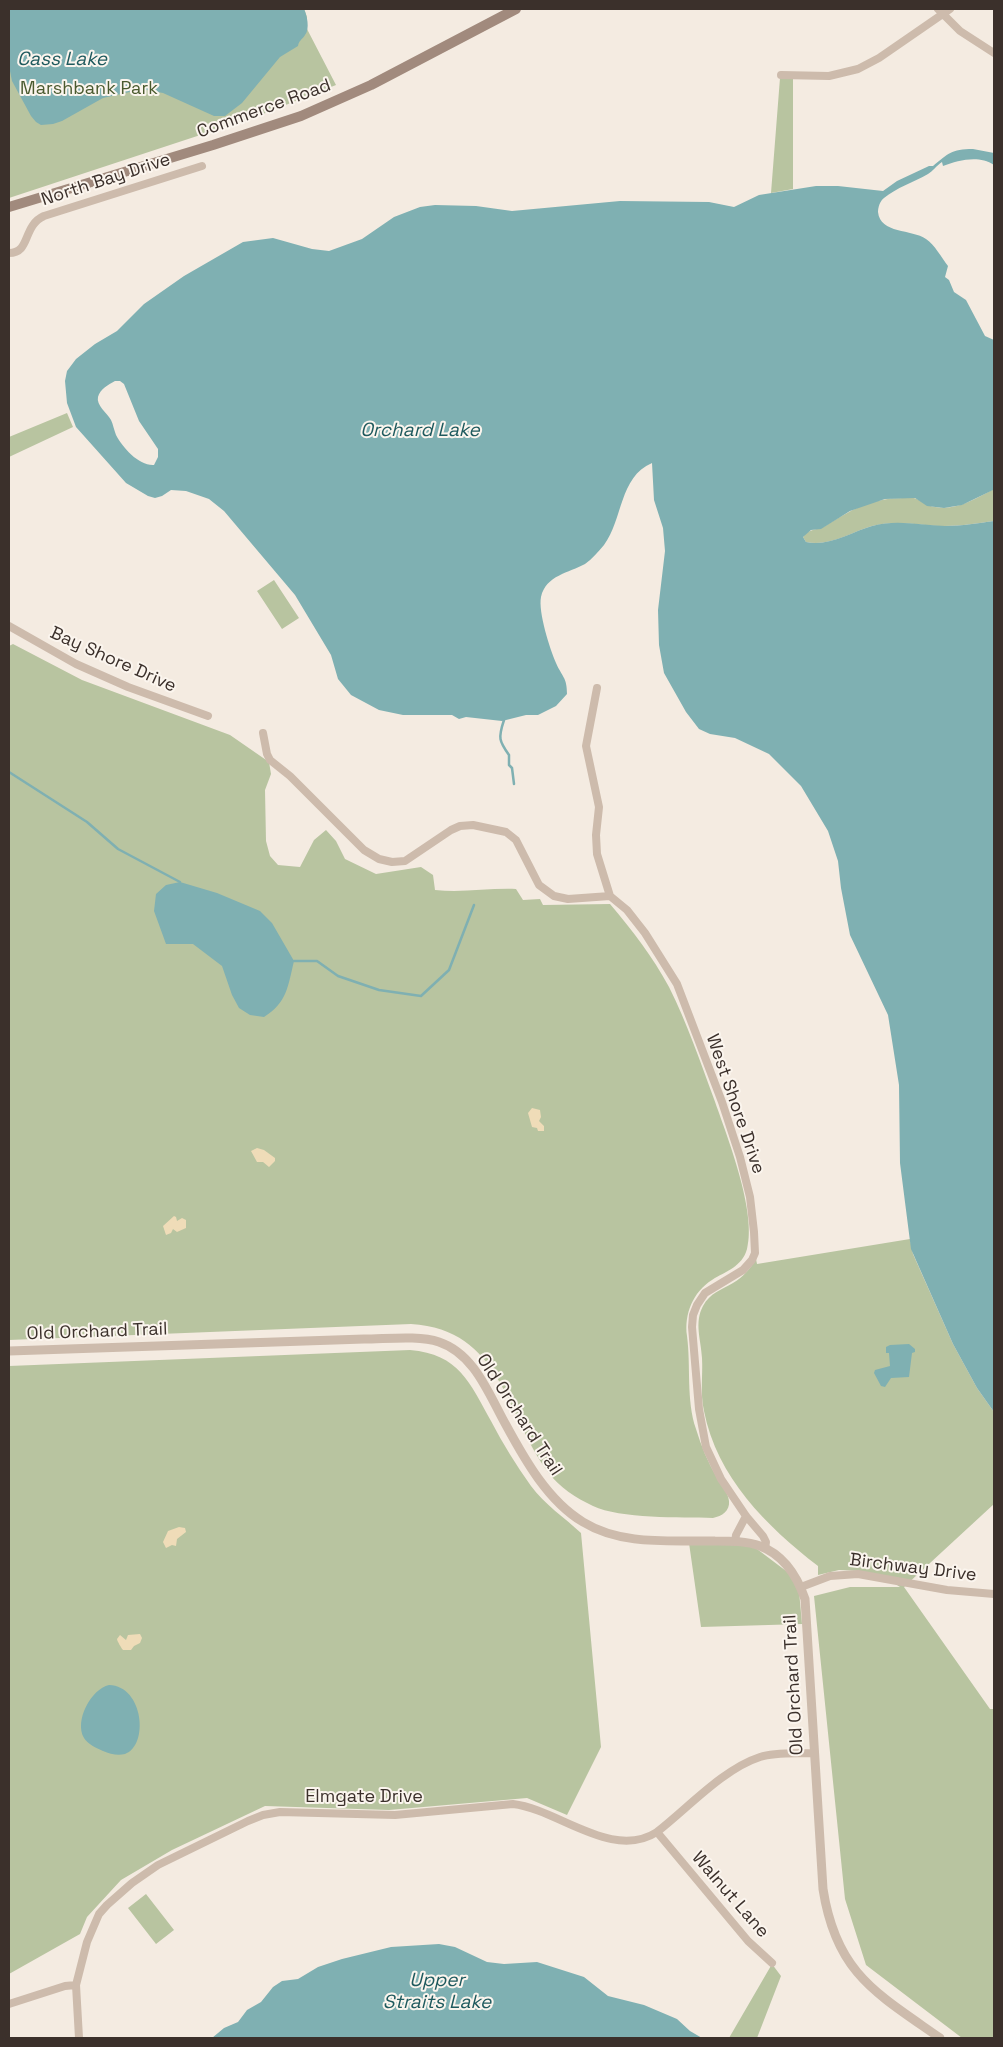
<!DOCTYPE html>
<html>
<head>
<meta charset="utf-8">
<style>
	body { margin:0 }
	#map { position:relative; width:1003px; height:2047px; overflow:hidden; background:#f4ebe1; font-family:"Space Grotesk",sans-serif }
	canvas { display:block }
	.frame { position:absolute; inset:0; border:10px solid #3b302b; pointer-events:none }
</style>
</head>
<body>
<div id="map">
<canvas width="1003" height="2047"></canvas>
<div class="frame"></div>
</div>
<script>
const ctx = document.querySelector('canvas').getContext('2d');
ctx.lineJoin = 'round';
function fillPath(path, color) { ctx.fillStyle = color; ctx.fill(path, 'evenodd'); }
function strokePath(path, color, width, dash) { ctx.strokeStyle = color; ctx.lineWidth = width; ctx.lineCap = dash ? 'butt' : 'round'; ctx.setLineDash(dash || []); ctx.stroke(path); }
function drawText(font, color, halo, rows, align = 'center') {
  ctx.font = font + ' "Space Grotesk",sans-serif'; ctx.lineWidth = 4; ctx.setLineDash([]); ctx.textBaseline = 'middle'; ctx.strokeStyle = halo; ctx.fillStyle = color; for (const [text, x, y, turn = 0] of rows) {
    ctx.save(); ctx.translate(x, y); ctx.rotate((+turn || 0) * Math.PI / 180); ctx.textAlign = isNaN(turn) ? turn : align; if (halo) ctx.strokeText(text, 0, 0); ctx.fillText(text, 0, 0); ctx.restore();
  }
}
const green = new Path2D(`
	M9,9H304L307,17V29L336,85L258,116L9,198Z
	M780,78H793V189L771,193Z
	M67,413L73,427L9,457V437Z
	M994,486V521C978,523 962,526 945,526C922,526 895,519 872,526C851,532 830,547 806,542L803,537C808,528 817,531 825,526C851,510 871,498 903,498C906,498 911,497 914,498C921,500 927,506 935,507C956,511 975,499 992,490Z
	M274,580L299,618L282,629L257,591Z
	M13,644L82,680L230,735L269,762L271,774L265,790L266,841L270,856L278,865L300,867L314,840L326,830L336,841L345,859L376,874L421,867L433,875L435,890C462,893 488,888 516,889L523,900L540,899L543,905L610,904C632,930 653,957 669,987C687,1023 700,1061 714,1099C727,1136 757,1212 747,1249C742,1267 726,1271 712,1280C693,1292 684,1314 687,1336C691,1366 686,1400 696,1429C701,1446 708,1462 717,1478C721,1485 728,1492 729,1501C730,1511 722,1516 713,1518C681,1517 620,1519 593,1506C576,1498 559,1487 548,1472C504,1412 502,1330 411,1324L9,1340V646Z
	M910,1239L913,1254L953,1344L977,1388L994,1412V1504L904,1587L990,1709H994V2038H962L866,1965L845,1899L814,1596L850,1587H900L894,1583L861,1571L839,1570L818,1575V1566C766,1526 717,1477 704,1411C700,1393 703,1375 702,1358C701,1339 694,1323 703,1306C710,1293 721,1290 733,1283C743,1277 750,1269 756,1259L757,1264Z
	M410,1350C459,1354 470,1383 491,1421C503,1444 516,1465 531,1486C544,1504 565,1518 581,1533L601,1747L567,1815L527,1798L389,1810L265,1806L172,1850L121,1880L87,1917L80,1934L9,1974V1366Z
	M689,1543L753,1546L798,1580L802,1624L701,1627Z
	M146,1894L174,1930L156,1944L128,1908Z
	M772,1964L781,1976L757,2038H729Z`);
const sand = new Path2D(`
	M532,1108L540,1110L541,1117L539,1121L544,1126V1131H538L537,1128L532,1127L528,1113Z
	M257,1148L264,1150L275,1158V1161L269,1167L263,1162H257L251,1151Z
	M174,1216L176,1217L177,1221L182,1218L186,1220V1228L177,1232L173,1229L171,1233L166,1235L163,1226Z
	M179,1527L185,1528L186,1532L177,1539L176,1546L172,1545L166,1548L163,1542L168,1531Z
	M140,1634L142,1638L140,1643L134,1646L131,1650H123C122,1649 117,1641 117,1639L120,1635L126,1640L128,1635Z`);
const water = new Path2D(`
	M9,9H304C307,15 310,29 305,35C302,40 299,40 298,46L280,57L242,103L225,116H214L163,93L147,90L134,91L103,98L62,121L53,124L41,125L36,122L31,116L12,81L9,66Z
	M973,149L994,153V165C979,155 959,160 943,166L942,162C936,166 933,171 928,174C914,182 896,188 884,198C880,201 878,207 878,212C880,234 912,229 926,239C935,245 941,257 948,266L945,277L949,280L954,292L966,300L985,336L994,340V486L993,490L962,505L944,508L927,506L915,498L885,499L850,511L821,529L811,530L803,537L806,542C829,547 851,532 872,526C895,519 921,525 945,526C962,526 978,523 994,521V1412L977,1388L953,1344L911,1249L900,1163L899,1085L888,1015L850,935L841,888L838,861L828,831L801,786L769,754L735,738L710,734L699,729L686,712L664,673L659,645L658,610L665,551L663,528L654,500L652,463C619,477 623,520 604,545C598,552 592,559 585,564C569,573 546,575 541,597C538,612 550,649 556,663C562,677 567,677 567,694L556,706L538,715H526L502,721L466,717L459,719L452,715H403L379,710L351,695L338,679L331,655L295,595L224,511L209,499L186,491L171,490L162,496L155,498L148,496L126,483L76,427L67,403L65,381L67,371L76,359L95,344L117,331L144,304L184,276L243,242L273,238L312,249L329,251L362,239L394,217L420,207L435,205L476,206L512,211L620,201L709,202L734,207L759,195L816,186H838L883,191L897,181L929,166H933C948,154 951,149 973,149ZM115,381H120L124,384L139,421L158,449V457L154,465C139,466 123,448 116,435C114,430 113,424 111,420C107,413 96,405 98,397C100,389 108,385 115,381Z
	M180,882L217,893L260,911L272,923L294,961C288,986 287,1003 264,1017L250,1015L239,1008L232,995L222,966L193,944H166L154,911L156,894L166,885Z
	M909,1344L915,1349V1352L912,1353L909,1377L891,1378L885,1387L881,1386L874,1373L875,1370L890,1366L889,1353H886V1347L890,1345Z
	M109,1685C144,1686 149,1746 125,1754C118,1756 110,1754 103,1751C96,1748 88,1744 84,1738C74,1721 91,1689 109,1685Z
	M439,1944L455,1947L487,1962L504,1964L537,1962L584,1977L608,1996L644,2005L677,2019L690,2031L702,2038H212L224,2028L238,2022L247,2010L261,2002L273,1987L282,1981L298,1979L318,1967L342,1959L391,1947Z`);
const stream = new Path2D(`
	M504,720C498,738 499,741 509,755V765L512,768L514,784
	M9,772L87,822L118,849L180,882
	M294,961H317L338,976L379,990L421,996L449,970L474,905`);
const minor = new Path2D(`
	M938,9L960,31L994,53
	M781,75L829,76L858,69L879,58L950,9
	M9,253C31,253 22,226 44,216L202,166
	M9,626L76,664L128,687L208,716
	M597,688L586,746L599,807L596,835L597,854L610,896L627,910L645,933L677,984L722,1102L740,1157L750,1197L754,1232L755,1253L752,1260L743,1270L705,1293L697,1305L693,1315L692,1327L699,1409L706,1447L721,1479L746,1516L763,1536L766,1542L765,1548
	M263,733L267,754L270,760L290,776L364,850L379,859L392,862L405,861L451,830L460,826L473,825L506,832L516,840L539,885L554,896L568,899L610,896
	M735,1542L736,1535L746,1516
	M801,1587L830,1576L858,1574L947,1590L994,1594
	M657,1832L748,1941L772,1963
	M9,2004L65,1986L76,1985
	M79,2038L76,1985L87,1942L99,1914L107,1905L132,1883L158,1865L248,1821L263,1815L280,1812L395,1815L513,1804C558,1809 612,1861 657,1832C688,1808 723,1769 760,1757C776,1752 797,1754 814,1753`);
const tertiary = new Path2D(`
	M9,1351L364,1339C386,1339 419,1335 439,1342C475,1354 489,1395 506,1425C525,1460 548,1501 583,1522C622,1546 671,1540 715,1541C730,1541 747,1541 760,1546C784,1555 797,1576 805,1599L823,1889C836,1973 876,1993 940,2038`);
const secondary = new Path2D(`
	M9,207L213,145L301,116L371,85L516,9`);
const parkNames = [
	["Marshbank Park",89,89]
];
const streetNames = [
	["Commerce Road",264,109,-20],
	["North Bay Drive",106,180,-18],
	["Bay Shore Drive",113,660,24],
	["West Shore Drive",735,1104,71],
	["Old Orchard Trail",97,1332,-2],
	["Old Orchard Trail",519,1415,57],
	["Birchway Drive",913,1568,7],
	["Old Orchard Trail",794,1685,-93],
	["Elmgate Drive",364,1797],
	["Walnut Lane",730,1895,49]
];
const waterNames = [
	["Cass Lake",62,60],
	["Orchard Lake",420,431],
	["Upper",437,1981],
	["Straits Lake",437,2003]
];
fillPath(green, '#b8c4a0');
fillPath(sand, '#efdcb8');
fillPath(water, '#7fb0b2');
strokePath(stream, '#7fb0b2', 2.5);
strokePath(minor, '#cdbbac', 8);
strokePath(tertiary, '#cdbbac', 9);
strokePath(secondary, '#a18a7d', 10);
drawText('18px', '#4a5a2e', '#fbf5ee', parkNames);
drawText('18px', '#3b302b', '#fbf5ee', streetNames);
drawText('italic 19px', '#1f5a5e', '#fbf5ee', waterNames);
</script>
</body>
</html>
